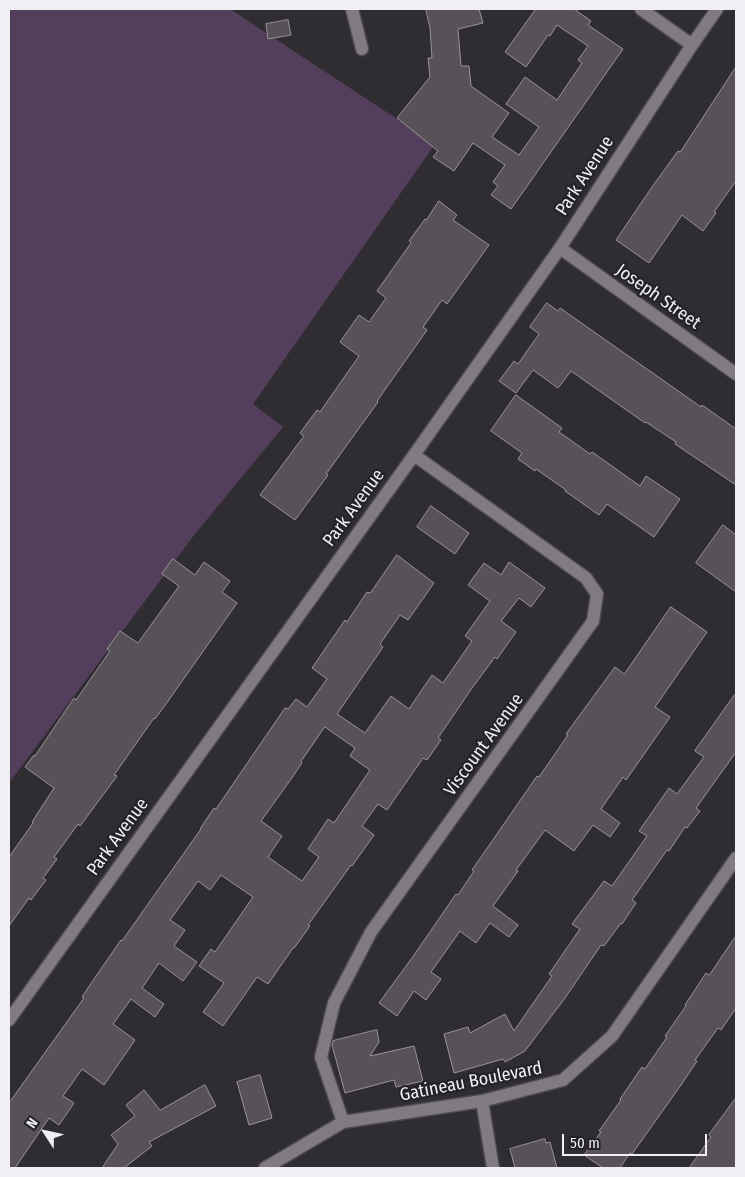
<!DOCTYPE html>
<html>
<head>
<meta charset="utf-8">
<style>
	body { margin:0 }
	#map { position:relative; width:745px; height:1177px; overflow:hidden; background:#302d32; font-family:"Fira Sans Condensed",sans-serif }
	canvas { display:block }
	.frame { position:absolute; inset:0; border:10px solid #f1eff3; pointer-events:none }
	.north { position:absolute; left:20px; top:1107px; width:50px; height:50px; -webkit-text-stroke:4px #262328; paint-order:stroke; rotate:305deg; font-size:14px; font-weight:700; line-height:20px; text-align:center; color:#f1eff3 }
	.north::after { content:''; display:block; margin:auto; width:18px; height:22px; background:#f1eff3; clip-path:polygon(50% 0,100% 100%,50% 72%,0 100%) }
	.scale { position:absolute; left:562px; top:1134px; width:145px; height:22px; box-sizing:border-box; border:2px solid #f1eff3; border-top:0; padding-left:6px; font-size:15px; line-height:18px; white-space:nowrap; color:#f1eff3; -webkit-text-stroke:4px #262328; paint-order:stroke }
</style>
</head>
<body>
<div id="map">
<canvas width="745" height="1177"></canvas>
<div class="frame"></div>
<div class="north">N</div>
<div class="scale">50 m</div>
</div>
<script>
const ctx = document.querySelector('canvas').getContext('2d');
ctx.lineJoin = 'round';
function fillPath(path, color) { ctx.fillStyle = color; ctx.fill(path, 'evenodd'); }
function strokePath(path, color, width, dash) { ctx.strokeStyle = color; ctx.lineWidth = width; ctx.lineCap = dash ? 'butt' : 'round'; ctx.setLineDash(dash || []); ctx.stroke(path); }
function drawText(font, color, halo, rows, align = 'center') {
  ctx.font = font + ' "Fira Sans Condensed",sans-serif'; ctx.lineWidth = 4.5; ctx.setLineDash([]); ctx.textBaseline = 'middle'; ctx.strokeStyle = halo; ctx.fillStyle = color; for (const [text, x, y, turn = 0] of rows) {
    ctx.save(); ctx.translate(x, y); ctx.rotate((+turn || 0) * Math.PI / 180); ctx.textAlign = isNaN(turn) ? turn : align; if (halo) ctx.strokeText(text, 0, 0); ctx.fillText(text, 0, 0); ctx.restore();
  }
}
const green = new Path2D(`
	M9,9H230L435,144L253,404L283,427L195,534L9,783Z`);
const building = new Path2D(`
	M426,9H479L483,23L458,29L461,66H469L471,86L509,113L492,137L519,155L539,127L506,104L525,77L557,100L582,63L578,60L588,46L557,25L550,36L548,35L526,67L505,52L535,10L533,9H574L591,21L588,25L623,49L511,209L491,195L498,186L493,182L505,165L473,143L454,171L433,157L438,151L397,118L430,77L428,58H432L430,28Z
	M288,20L291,35L268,39L266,24Z
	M736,67V181L714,212L716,213L703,231L682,215L649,263L616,240L652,187L678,151L680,152Z
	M439,201L457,215L453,220L489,245L447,304L442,300L423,327L427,330L377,401L378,402L326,474L328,475L295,520L260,495L304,436L300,433L317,410L320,412L359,356L340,342L359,315L369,322L386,298L377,291L411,243L409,241L425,219L426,220Z
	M547,303L558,311L560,308L701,407L702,405L736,429V485L675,444L676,442L646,422L645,423L571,371L558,388L533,370L516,393L499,381L514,361L518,364L539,334L530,327Z
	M516,395L562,428L559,432L590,454L592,452L640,486L646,476L680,499L654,537L607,504L599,515L565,491L566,490L536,469L535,471L518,459L522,453L491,431Z
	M431,506L469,533L455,554L417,527Z
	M723,525L736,535V592L696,563Z
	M397,555L434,583L408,620L400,615L380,644L383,647L337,714L365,733L391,696L409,709L432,675L443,683L472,641L465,636L490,601L468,585L484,563L501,575L509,562L545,588L531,607L519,598L501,621L516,632L497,659L495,657L472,688L438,738L441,740L427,760L423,758L387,810L378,804L362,826L374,835L352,866L351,865L308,925L310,926L294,948H293L268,984L257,977L223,1026L203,1012L224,983L199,966L211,949L215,952L253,897L221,875L210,890L198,881L170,920L185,930L174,946L197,962L183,981L159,963L142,988L164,1004L155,1017L131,999L113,1024L135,1040L104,1085L82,1069L63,1096L74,1103L59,1125L49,1118L15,1168H9V1103L84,998L82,997L94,979L121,940L122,941L201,829H200L214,808L216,809L285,708L288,709L296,699L307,707L327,679L312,668L345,620L347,622L367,592L370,593ZM325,727L355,748L350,756L370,770L334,823L328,819L308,849L319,857L302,881L268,857L282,836L261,821L291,779L302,763L301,762Z
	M173,559L195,575L204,562L230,581L222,592L237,603L166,704L155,719L154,718L114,775L117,776L100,799L80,826L78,824L54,857L57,859L43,878L46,880L31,900L29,898L9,926V857L33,823L32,822L54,788L25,767L34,755L35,756L74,698L76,700L110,651L107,649L120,631L138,643L179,586L162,574Z
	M671,607L707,632L655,707L670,717L626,780L623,777L601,809L620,823L610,837L593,825L574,851L545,830L516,870L518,871L493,906L518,925L509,937L490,923L476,943L460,931L431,972L441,979L426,1000L414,991L397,1016L379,1003L412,958L456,894L458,895L474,871L472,870L497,834L537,776L539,777L568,735L566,734L615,667L624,674Z
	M736,693V752L696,808L700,811L687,828L685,827L669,851L667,850L632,900L636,903L622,924L621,923L604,946L601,945L565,998L525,1051L505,1062L503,1059L454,1073L444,1034L468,1027L470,1033L505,1014L514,1031L552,976L549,974L580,929L572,924L604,881L612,886L647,836L639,831L669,788L677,794L704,757L695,751Z
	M736,936V1008L721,1030L718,1028L695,1060L697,1061L681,1085L632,1154L630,1153L620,1168H603L584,1155L601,1132L599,1131L621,1100L620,1099L642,1067L645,1069L667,1037L665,1036L686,1006L685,1005L706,973L709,975Z
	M377,1030L379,1042L370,1056L414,1046L423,1081L396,1087L394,1080L345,1093L332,1045L333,1041Z
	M260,1075L272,1118L249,1125L237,1082Z
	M205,1085L216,1106L149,1142L152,1146L124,1168H102L118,1144L111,1135L135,1116L126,1105L144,1090L160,1110Z
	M736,1098V1168H689L711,1137L709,1135Z
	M545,1139L546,1143L550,1142L557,1168H515L510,1149Z`);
const street = new Path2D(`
	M352,9L362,49
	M641,9L692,45
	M560,248L736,374
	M482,1101L493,1168
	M343,1122L321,1057L334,1003L371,932L593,621L597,594L586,578L414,455
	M265,1168L343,1122L482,1101L563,1080L612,1036L736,858`);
const secondary = new Path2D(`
	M9,1020L414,455L560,248L692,45L717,9`);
const streetNames = [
	["Park Avenue",585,176,-57],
	["Joseph Street",658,297,35],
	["Park Avenue",354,508,-54],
	["Viscount Avenue",484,745,-54],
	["Park Avenue",118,837,-54],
	["Gatineau Boulevard",471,1082,-11]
];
fillPath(green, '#533f5c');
fillPath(building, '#565258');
strokePath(building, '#98949a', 1);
strokePath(street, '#4c494e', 15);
strokePath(secondary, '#4c494e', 15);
strokePath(street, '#7f7b81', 12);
strokePath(secondary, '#7f7b81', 12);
drawText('18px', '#f1eff3', '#262328', streetNames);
</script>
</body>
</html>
